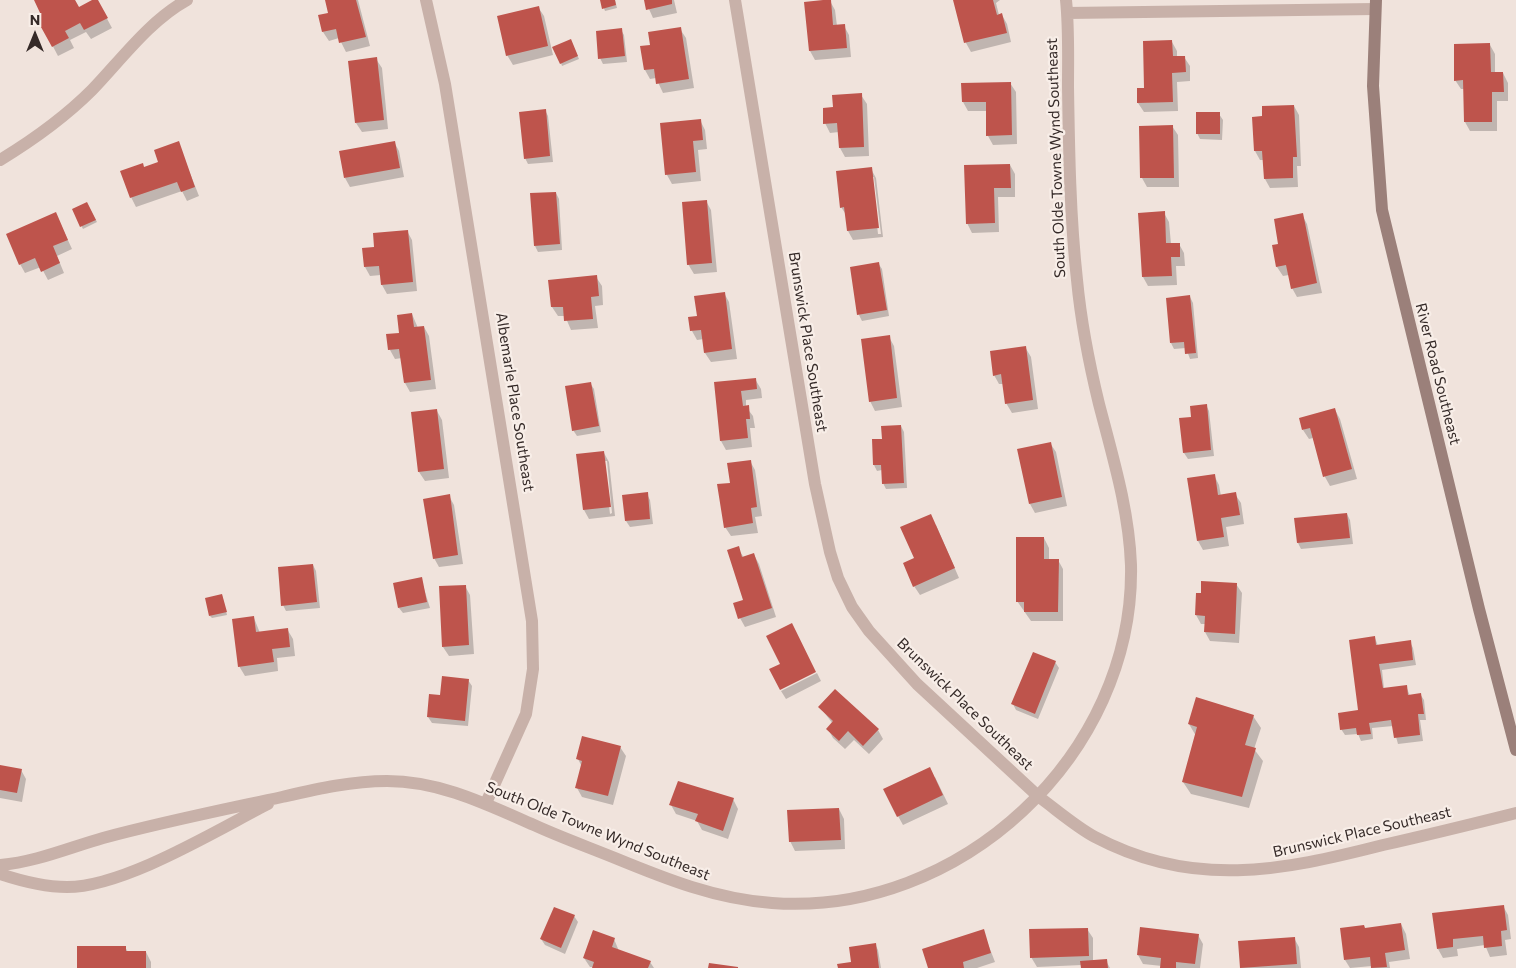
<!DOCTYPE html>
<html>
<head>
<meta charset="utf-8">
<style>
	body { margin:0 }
	#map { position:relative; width:1516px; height:968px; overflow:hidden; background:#f0e3dc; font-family:Commissioner,sans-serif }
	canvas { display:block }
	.north { position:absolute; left:10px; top:10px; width:50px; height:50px; -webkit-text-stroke:4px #f8eee8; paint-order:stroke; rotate:0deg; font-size:14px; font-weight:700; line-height:20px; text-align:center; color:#352a28 }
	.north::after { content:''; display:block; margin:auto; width:18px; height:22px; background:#352a28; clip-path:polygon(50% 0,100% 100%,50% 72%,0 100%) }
</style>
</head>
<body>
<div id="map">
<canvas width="1516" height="968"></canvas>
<div class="north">N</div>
</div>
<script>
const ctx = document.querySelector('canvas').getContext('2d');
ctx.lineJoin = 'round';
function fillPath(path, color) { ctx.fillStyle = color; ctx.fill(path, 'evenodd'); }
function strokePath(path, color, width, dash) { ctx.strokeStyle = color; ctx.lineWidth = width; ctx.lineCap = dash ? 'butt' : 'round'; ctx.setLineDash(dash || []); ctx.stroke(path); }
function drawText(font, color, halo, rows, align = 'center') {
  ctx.font = font + ' Commissioner,sans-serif'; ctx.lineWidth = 4.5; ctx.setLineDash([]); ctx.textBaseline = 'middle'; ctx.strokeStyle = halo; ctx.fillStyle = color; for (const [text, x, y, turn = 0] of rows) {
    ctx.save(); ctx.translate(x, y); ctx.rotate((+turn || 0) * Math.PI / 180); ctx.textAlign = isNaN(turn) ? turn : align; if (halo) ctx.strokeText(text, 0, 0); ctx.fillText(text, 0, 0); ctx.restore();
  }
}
const shadow = new Path2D(`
	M35,0H75L79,8L97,0L112,28L91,39L86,32L70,40L74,48L58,56L38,18L43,15Z
	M326,0H358L370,46L346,52L339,38L329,41L323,32L330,14Z
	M601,0H615L617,8L605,11Z
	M645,0H674L677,13L653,18Z
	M955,0H1000L996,3L999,15H1002L1007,24L1011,42L971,52L966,43Z
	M830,1L835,10L837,26H844L849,35L851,57L815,60L810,51L806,3Z
	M538,7L544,16L553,55L513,65L507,55Z
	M680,29L686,38L694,88L663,93L656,78L650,79L645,70L651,46Z
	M621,30L624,35L627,62L603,64L600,58Z
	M1172,42L1177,51V57H1184L1190,66V81L1177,82L1178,111L1144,112L1138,103Z
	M572,43L579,59L562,66L561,63Z
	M1490,45L1495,54V73H1503L1508,83V101H1497V131H1470L1465,122L1464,89H1461L1455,80Z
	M376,59L382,68L388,129L362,132L356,123L350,62Z
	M1010,83L1016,92L1017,144L993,145L988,136L987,111H968L963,102V84Z
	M861,95L867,104L869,156L845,157L840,148L839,132L830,133L825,123L834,108Z
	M1294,106L1299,115L1301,166H1297L1298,187L1270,188L1265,179L1264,160H1260L1255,151L1264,118Z
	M545,110L548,116L553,162L528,164L525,158Z
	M1219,114L1223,120L1222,140L1200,139L1197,133Z
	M700,120L705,130L707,149L698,150L701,181L672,184L667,175L661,125Z
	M1172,126L1178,135L1179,187H1147L1142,178L1141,127Z
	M394,142L399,151L404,177L350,187L345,178Z
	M178,143L199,196L187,201L182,191L136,207L131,197L144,168L160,162Z
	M1010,165L1015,174V197H998L999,232L972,233L967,223Z
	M871,169L876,178L883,237L853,240L848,231L847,216L841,207ZM872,177H874L881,234H878Z
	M556,193L559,199L562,250L538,252L535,246Z
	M706,201L711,210L717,272L694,274L688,264Z
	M87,203L97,222L83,229L73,210Z
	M1164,213L1169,222L1171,244H1179L1184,253L1185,266H1176L1177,285L1148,286L1143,277Z
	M56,214L72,249L57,256L64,273L48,280L41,267L25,273L20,264Z
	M1302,215L1307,224L1322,293L1297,297L1292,288L1289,275L1283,276L1277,267L1273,246L1280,245Z
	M407,231L412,240L417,291L387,294L382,285L381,275L370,276L365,267L375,248Z
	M878,263L882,269L889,316L862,321L859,315Z
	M596,277L602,286L603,305L595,306L598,328L571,330L565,316H558L552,307L550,281Z
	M724,293L729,302L737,359L711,362L705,353L704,339L697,340L692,331L699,317Z
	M1190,297L1193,303L1198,358L1190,359L1186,348L1174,349L1171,343Z
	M412,314L418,328L424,327L429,336L436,389L410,392L405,383L402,358L395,359L390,350Z
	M889,337L894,346L902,407L875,411L870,401Z
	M1025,347L1031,357L1038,409L1012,413L1006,403L1004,384H999L994,375Z
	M755,379L761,389L762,398L746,400V407L753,416L755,428H750L752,447L726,450L721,441L715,383Z
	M590,383L594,389L601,432L577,436L573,430Z
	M1206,405L1209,411L1214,456L1188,459L1184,453L1193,418Z
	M1335,410L1340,419L1357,479L1330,486L1325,477L1313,438L1309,439L1303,430Z
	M437,411L442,420L449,478L425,481L419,472Z
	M901,426L904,432L907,488L886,489L883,483L882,470L877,471L874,465L883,440Z
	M1050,443L1056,452L1067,506L1035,513L1030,504Z
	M604,453L609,462L615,516L589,519L584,510ZM604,461H607L612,513L610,514Z
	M750,461L755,470L762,516L755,517L758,533L731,536L725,527L731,484Z
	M1214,475L1219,485L1221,496L1235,494L1241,503L1244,524L1226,527L1229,546L1203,550L1198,541Z
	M647,494L650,500L653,524L630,527L626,521Z
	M449,496L454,505L463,564L439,567L434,558Z
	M1347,514L1350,520L1353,544L1301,549L1298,543L1295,519Z
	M936,525L959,578L920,595L914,586L916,559Z
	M1044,538L1049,548V560H1058L1063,569V621H1031L1017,601Z
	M738,548L744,558L754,555L759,564L776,617L745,627L740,618L745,601Z
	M313,565L316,571L320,608L286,611L283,605Z
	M421,579L430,608L403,613L399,608Z
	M1236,584L1242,593L1239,643L1210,641L1205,632V624H1201L1196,615L1202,594Z
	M465,586L470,595L474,654L449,656L443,647Z
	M222,595L227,615L212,618L210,616Z
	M254,618L260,633L287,629L293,639L295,656L277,658L278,671L245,676L239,666Z
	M1375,638L1378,646L1410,642L1413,648L1416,665L1382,670L1384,689L1406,686L1410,696L1420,694L1424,700L1426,720H1420L1423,741L1398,744L1393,726L1372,728L1373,739L1361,741L1358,734L1345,735L1341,729L1360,712Z
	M1055,662L1059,668L1038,719L1016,710L1013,704Z
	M817,673L821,681L786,699L781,691Z
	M468,680L472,686L468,726L432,723L428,717L430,695L442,696Z
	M820,707L878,730L883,739L869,754L854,740L845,749L833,738L828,729L833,724Z
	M1253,716L1261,728L1254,749L1263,761L1249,808L1191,794L1183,782L1196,736L1189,724Z
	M620,747L626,756L613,805L582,797L577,788L582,767L578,759Z
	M0,766L21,770L26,779L22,802L0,798Z
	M935,777L948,804L903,825L898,816Z
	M733,799L738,809L728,839L702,830L697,821L676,814L671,805Z
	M839,809L844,819L845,849L795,851L790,841Z
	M1503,906L1508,915L1511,939L1505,940L1507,955L1490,957L1485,945L1457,949L1458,956L1443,958L1438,949Z
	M574,916L578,922L565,954L545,945L541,939Z
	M1401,924L1406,934L1410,959L1389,962L1390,968H1372V966L1350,968L1345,960L1365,929Z
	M1087,929L1093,938V961H1106L1110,968H1082V965L1037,967L1031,957Z
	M983,931L995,962L977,968H929Z
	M1198,935L1203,944L1200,968H1162V966L1143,964L1138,955Z
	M1294,938L1299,947L1301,968H1241L1239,942Z
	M614,939L619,951L650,962L654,968L590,967L584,958Z
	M875,944L878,950L881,968H839L852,963Z
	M125,947L128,952H146L151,962V968H78Z`);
const building = new Path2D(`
	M34,0H75L79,7L92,0H98L108,18L84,30L80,23L65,31L69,38L52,47L36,18L41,15Z
	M325,0H356L366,37L339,43L336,29L322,32L318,15L328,13Z
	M600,0H615L616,5L602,9Z
	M644,0H672V4L646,10Z
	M823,0H831L833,25L845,24L847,48L809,51L804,2Z
	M953,0H993L997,15L1002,13L1007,33L964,43Z
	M539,6L548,46L506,56L497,16Z
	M681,27L689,79L656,84L654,69L644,70L640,46L650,45L648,32Z
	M622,28L625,56L598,59L596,31Z
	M571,39L578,56L560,64L552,47Z
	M1172,40L1173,56H1185L1186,72L1172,73L1173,102L1137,103V88H1144L1143,41Z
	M1490,43L1491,72H1503L1504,92H1492V122H1464L1463,80L1454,81V44Z
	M377,57L384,120L355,123L348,61Z
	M1011,82L1012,135L986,136V102H962L961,83Z
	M862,93L864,147L839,148L837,123L823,124V108L833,107L832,95Z
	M1294,105L1297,157H1293V178L1264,179L1262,151H1254L1252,117L1262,116V106Z
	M546,109L550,156L524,159L519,112Z
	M1196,112H1220V134H1196Z
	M701,119L703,140L693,141L696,172L665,175L660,123Z
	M1173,125L1174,178H1140L1139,126Z
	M179,141L195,187L181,192L177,182L130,198L120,171L143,163L144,167L158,162L154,150Z
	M395,141L400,168L344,178L339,151Z
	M1010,164L1011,188H994L995,223L966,224L964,165Z
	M872,167L879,228L847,231L844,207L840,208L836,171Z
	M556,192L560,244L534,246L530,193Z
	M707,200L712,263L687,265L682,202Z
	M87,202L96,220L80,227L72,209Z
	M1165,211L1166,243H1180V257H1171L1172,276L1142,277L1138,213Z
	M56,212L68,240L53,246L60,263L41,272L35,258L19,265L6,234Z
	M1303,213L1317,283L1291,289L1286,265L1276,267L1272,245L1278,244L1274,219Z
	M408,230L413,282L381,285L379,266L364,267L362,248L374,247L373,233Z
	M879,262L887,310L857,315L850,267Z
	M597,275L599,296L591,297L593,319L564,321L563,307H551L548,280Z
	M725,292L732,349L704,353L701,330L690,331L688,317L697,316L694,296Z
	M1190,295L1196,353L1185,354L1184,342L1170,343L1166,298Z
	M412,313L414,327L424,326L431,380L404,383L399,349L388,350L386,334L399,333L397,315Z
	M890,335L897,398L869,402L861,339Z
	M1026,346L1033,400L1005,404L1001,374L993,376L990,351Z
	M756,378L757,389L741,391L743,406L749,405L750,419H746L748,438L720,441L714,382Z
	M591,382L599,426L572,431L565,386Z
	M1207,404L1211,450L1183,453L1179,418L1191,417L1190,406Z
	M1335,408L1352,469L1323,477L1310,428L1302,430L1299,418Z
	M437,409L444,469L418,472L411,412Z
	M901,425L904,483L882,484L881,465H873L872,439H882L881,426Z
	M1051,442L1062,497L1029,504L1017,449Z
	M604,451L611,507L583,510L576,454Z
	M751,460L757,507L751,508L753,523L724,528L717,484L730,483L727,463Z
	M1215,474L1218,495L1236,492L1240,515L1221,518L1224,537L1197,541L1187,478Z
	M648,492L650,519L625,521L622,495Z
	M450,494L458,555L433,559L423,499Z
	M1347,513L1350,538L1297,543L1294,518Z
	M931,514L955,568L913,587L903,563L914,558L900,527Z
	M1016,537H1044V559H1059L1058,612H1024V602H1016Z
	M739,546L742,557L754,553L772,608L738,619L733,603L743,600L727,550Z
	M313,564L317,602L281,606L278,567Z
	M422,577L427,602L398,608L393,583Z
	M1201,581L1237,583L1235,634L1204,632L1205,616L1195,615L1196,593H1201Z
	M466,585L469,645L442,647L439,586Z
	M222,594L227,612L209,616L205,598Z
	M254,616L256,632L288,628L290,647L272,649L274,662L238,667L232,619Z
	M792,623L816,672L780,690L769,669L780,664L766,636Z
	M1375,636L1376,645L1411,640L1413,660L1379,664L1383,688L1407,685L1408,695L1421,693L1424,714H1418L1420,735L1394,738L1391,720L1369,723L1371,734L1357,735L1356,728L1340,730L1338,713L1358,710L1349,640Z
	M1033,652L1056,661L1035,714L1011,704Z
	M442,676L469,679L465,721L427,717L429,694L440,695Z
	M835,689L879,729L863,746L848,731L839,741L826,729L833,721L818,707Z
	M1196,697L1254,715L1245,745L1256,748L1242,797L1182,782L1197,727L1188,724Z
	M582,736L621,746L608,796L575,788L582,761L576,759Z
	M0,765L22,769L17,793L0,790Z
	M930,767L943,795L897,817L883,789Z
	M678,781L734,798L723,831L695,821L698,814L669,805Z
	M839,808L841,840L789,842L787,810Z
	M1504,905L1507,930L1501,931L1502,946L1484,948L1483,936L1453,939V947L1437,949L1432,913Z
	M554,907L575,915L561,948L540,939Z
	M1401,923L1405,950L1385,953L1387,967L1371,968L1370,957L1344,960L1340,928L1364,925L1365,928Z
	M1140,927L1199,934L1195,964L1176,962V968H1160L1161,958L1137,955Z
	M1088,928L1089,956L1030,958L1029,929Z
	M984,929L991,953L963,962L964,968H928L922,949Z
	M593,930L615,938L612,947L651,961L648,968H592L594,962L583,958Z
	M1295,937L1297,964L1240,968L1238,941Z
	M876,943L879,968H838L837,964L851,962L849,947Z
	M77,946H126V951H146V968H77Z
	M1107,959L1108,968H1081L1080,961Z
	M709,963L738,967V968H708Z`);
const street = new Path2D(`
	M426,0L445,84L532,621L533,669L526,714L486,803
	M735,0L815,484L830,552L838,578L852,607L869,631L917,684L1039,797C1057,810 1075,826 1095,837C1193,889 1281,871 1383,845C1427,835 1472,824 1516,813
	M1067,13L1375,9
	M0,160C33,140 64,118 92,90C121,60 149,21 187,0
	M0,865C36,862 68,848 103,838C162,822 222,810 282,797C317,789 351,781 387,781C440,781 486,804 534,825C560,837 588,847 615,858C666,879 716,899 772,903C959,917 1135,755 1131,565C1129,510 1113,458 1099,404C1089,363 1081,322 1077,280C1070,216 1069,151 1068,87C1068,58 1069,29 1066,0
	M0,874C21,881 45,887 67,887C124,887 217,830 268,804`);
const secondary = new Path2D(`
	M1376,0L1373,86L1382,210L1479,609L1516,750`);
const streetNames = [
	["South Olde Towne Wynd Southeast",1056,158,-92],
	["Brunswick Place Southeast",808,342,81],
	["River Road Southeast",1438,374,76],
	["Albemarle Place Southeast",515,402,81],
	["Brunswick Place Southeast",965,704,44],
	["South Olde Towne Wynd Southeast",598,831,22],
	["Brunswick Place Southeast",1362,832,-13]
];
fillPath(shadow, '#0003');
fillPath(building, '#be544c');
strokePath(street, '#c8b1a9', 12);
strokePath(secondary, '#9b807a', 12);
drawText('15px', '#352a28', '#f8eee8', streetNames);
</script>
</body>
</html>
